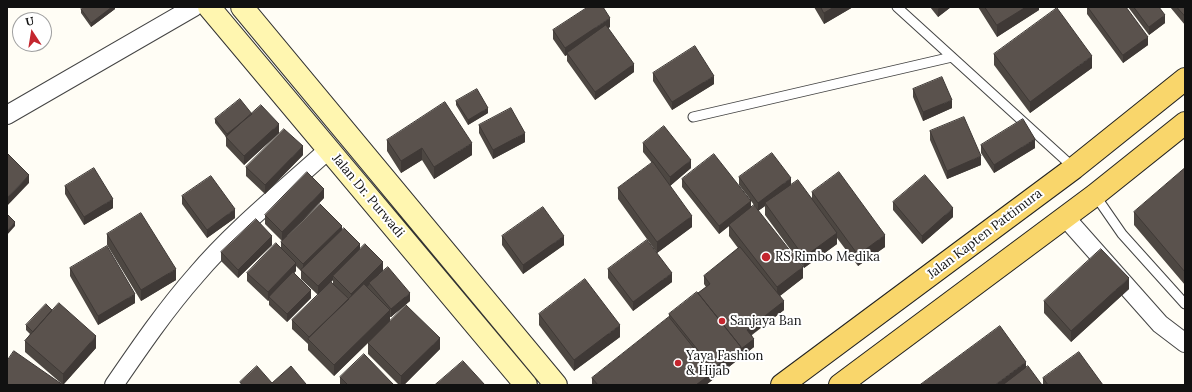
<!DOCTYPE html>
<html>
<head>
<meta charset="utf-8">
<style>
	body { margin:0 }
	#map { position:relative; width:1192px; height:392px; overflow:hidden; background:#fffdf5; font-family:Lora,serif }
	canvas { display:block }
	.frame { position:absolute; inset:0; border:8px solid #111; pointer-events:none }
	.north { position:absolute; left:12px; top:12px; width:40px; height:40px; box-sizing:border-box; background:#fff; border:1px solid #a0a0a0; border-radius:50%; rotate:348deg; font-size:11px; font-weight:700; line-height:16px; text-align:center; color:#111 }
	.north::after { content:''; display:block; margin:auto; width:14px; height:18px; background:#c4262e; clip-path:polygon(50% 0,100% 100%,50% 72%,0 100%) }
</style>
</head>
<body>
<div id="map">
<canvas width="1192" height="392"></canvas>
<div class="frame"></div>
<div class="north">U</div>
</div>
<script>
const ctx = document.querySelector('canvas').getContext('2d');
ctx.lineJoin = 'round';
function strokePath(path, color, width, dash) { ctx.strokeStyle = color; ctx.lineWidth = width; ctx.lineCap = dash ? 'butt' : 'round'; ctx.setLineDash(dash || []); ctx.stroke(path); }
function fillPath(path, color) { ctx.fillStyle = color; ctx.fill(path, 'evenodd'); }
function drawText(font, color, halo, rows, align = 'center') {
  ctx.font = font + ' Lora,serif'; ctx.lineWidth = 4; ctx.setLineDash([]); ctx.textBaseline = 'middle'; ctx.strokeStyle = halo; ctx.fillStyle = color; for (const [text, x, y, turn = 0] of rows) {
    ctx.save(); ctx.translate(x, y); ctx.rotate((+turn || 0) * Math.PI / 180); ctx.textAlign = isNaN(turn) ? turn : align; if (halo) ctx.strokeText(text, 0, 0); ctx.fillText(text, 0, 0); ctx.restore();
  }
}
const lane = new Path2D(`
	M897,7L1074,168
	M693,117L952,57
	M1095,195L1122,234L1185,304`);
const street = new Path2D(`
	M7,115L194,7
	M1065,217L1160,324L1185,343
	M114,385C140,347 166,309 196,275C235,229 284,190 329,149`);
const secondary = new Path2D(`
	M209,7L526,385
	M242,7L556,385`);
const primary = new Path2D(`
	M782,385L1074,168L1185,79
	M840,385L1095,195L1185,123`);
const wall = new Path2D(`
	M115,7V9L91,27L81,13V9Z
	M814,7H853L824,24Z
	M930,7H951L938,17Z
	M978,7H1039V10L997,37Z
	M1087,7H1126L1148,45L1123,63L1087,14Z
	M1128,7H1159L1165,23L1149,35Z
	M1170,7H1185V25Z
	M610,27L608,28L634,72L595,100L567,61V55L565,56L553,39V30Z
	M994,54L1092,68L1030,113L994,65Z
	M653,73L714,84L672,110L653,81Z
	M913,89L952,108L923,121L913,97Z
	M456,101L488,113L468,125L456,105Z
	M252,114L279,133L244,165L226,146V137L215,123V119Z
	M479,125L525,142L493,159L479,133Z
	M930,131L981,165L947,179L930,140Z
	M387,140L472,155L434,179L422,160L401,173L387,151Z
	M643,143L691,168L670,186L692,227L657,253L618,199V188L652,163L643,152Z
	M981,145L1035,148L994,173L981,153Z
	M303,155L265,194L246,176V167Z
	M1185,168V285L1134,225V212Z
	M739,177L791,185L812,198V192L885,247L858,266L837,238V244L804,268L765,215V206L758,211L803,278L780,296L784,310L752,335L754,347L706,385H592V378L669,317V314L698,293L706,287L704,284V276L738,248L729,236V226L719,234L682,187V179L750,199L739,185ZM751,201L757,209L751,207Z
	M65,186L113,208L84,225L65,194Z
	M182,196L235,218L207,238L182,204Z
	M324,198L287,236L342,229L360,249L383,271L379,275L410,301L391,317H390V321L440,349L404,385H399L368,354V343L334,376L308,350V344L292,329V320L333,283V280L318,295L301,279V271L296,266V271L294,273L311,298L287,322L269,305V300L268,301L247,281V273L281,248V242L282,241L265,224V215Z
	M893,202L953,217L922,244L893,210Z
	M107,234L176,280L141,301L107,245Z
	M502,236L564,245L523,274L502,245Z
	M272,245L238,278L221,261V252Z
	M70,268L135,303L98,325L70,276Z
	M608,269L672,282L633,311L608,278Z
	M1129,289L1071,342L1044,313V301Z
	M52,310L96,348L63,385H7V361L62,384L25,352V341L30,334L26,330V325Z
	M539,314L620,337L574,371L539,325Z
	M340,377L394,385H340Z
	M1043,378L1103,385H1043Z`);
const shadedWall = new Path2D(`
	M112,7H115V9L91,27V23Z
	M834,7H853L824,24V13Z
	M940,7H951L938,17V9Z
	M1026,7H1039V10L997,37V25Z
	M1165,15V23L1149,35V27Z
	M610,18V27L568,54L567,53V55L565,56V48Z
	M1148,37V45L1123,63V55Z
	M1092,56V68L1030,113V102Z
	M634,64V72L595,100V92Z
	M714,76V84L672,110V102Z
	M952,100V108L923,121V112Z
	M488,108V113L468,125V120Z
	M252,114L227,138V134Z
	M279,124V133L244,165V156Z
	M525,133V142L493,159V150Z
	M1035,139V148L994,173V165Z
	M472,143V155L434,179V167Z
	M303,146V155L265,194V185Z
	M422,148V160L401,173V161Z
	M981,156V165L947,179V171Z
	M691,160V168L670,186V177Z
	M29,175V183L7,206V198Z
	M791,178V187L765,203V206L758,211V203Z
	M324,189V198L282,241V232Z
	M113,199V208L84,225V217Z
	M751,201V209L729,225V226L719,234V226Z
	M953,208V217L922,244V236Z
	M235,209V218L207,238V230Z
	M692,216V227L657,253V242Z
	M15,222V226L7,235V231Z
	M342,226V234L303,272V264Z
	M837,233V244L804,268V257Z
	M885,235V247L858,266V255Z
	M272,236V245L238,278V270Z
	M564,236V245L523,274V265Z
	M360,244V253L333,276V280L318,295V286Z
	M383,262V271L369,284V283V285L351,303V294Z
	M296,263V271L271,298L269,297V300L268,301V292Z
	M803,267V278L777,298V287Z
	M176,269V280L141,301V290Z
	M672,273V282L633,311V302Z
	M1129,278V289L1071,342V331Z
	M311,290V298L287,322V314Z
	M410,293V301L391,317V309Z
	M135,294V303L98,325V316Z
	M784,301V310L747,338V330Z
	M390,310V321L334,376V365Z
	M620,325V337L574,371V360Z
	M96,336V348L63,385V374Z
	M440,338V349L404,385H401V376Z
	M754,339V347L706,385H696L713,372V369L741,347Z
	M1026,362V373L1011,385H995Z`);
const building = new Path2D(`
	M83,7H112L91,23L81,9Z
	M588,7H603L610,18L565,48L553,30Z
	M821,7H834L824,13Z
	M985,7H1026L997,25Z
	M1088,7H1126L1148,37L1123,55Z
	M1134,7H1159L1165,15L1149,27Z
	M1177,7H1185V16Z
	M1057,8L1092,56L1030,102L994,54Z
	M606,25L634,64L595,92L567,53Z
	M695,46L714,76L672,102L653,73Z
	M942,77L952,100L923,112L913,89Z
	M477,89L488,108L468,120L456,101Z
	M240,99L252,114L227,134L215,119Z
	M445,102L472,143L434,167L422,148L401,161L387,140Z
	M261,105L279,124L244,156L226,137Z
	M511,108L525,133L493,150L479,125Z
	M964,117L981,156L947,171L930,131Z
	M1023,119L1035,139L994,165L981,145Z
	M664,126L691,160L670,177L643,143Z
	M284,129L303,146L265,185L246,167Z
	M7,153L29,175L7,198Z
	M772,153L791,178L758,203L739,177Z
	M714,154L751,201L719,226L682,179Z
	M653,162L692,216L657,242L618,188Z
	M94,168L113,199L84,217L65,186Z
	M1185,168V272L1134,212Z
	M307,172L324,189L282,232L265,215Z
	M839,172L885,235L858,255L812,192Z
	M925,175L953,208L922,236L893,202Z
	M211,176L235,209L207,230L182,196Z
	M798,180L837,233L804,257L765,203Z
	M320,204L342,226L303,264L281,242Z
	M754,205L803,267L777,287L729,225Z
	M543,207L564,236L523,265L502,236Z
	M141,213L176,269L141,290L107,234Z
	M7,214L15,222L7,231Z
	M256,219L272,236L238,270L221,252Z
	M344,228L360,244L318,286L301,270Z
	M647,240L672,273L633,302L608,269Z
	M276,243L296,263L268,292L247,273Z
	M365,244L383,262L351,294L333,276Z
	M107,246L135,294L98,316L70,268Z
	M740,247L784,301L747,330L754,339L741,349V347L698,293L710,284L704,276Z
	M1101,249L1129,278L1071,331L1044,301Z
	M388,267L410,293L391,309L369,283Z
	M293,272L311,290L287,314L269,297Z
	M585,279L620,325L574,360L539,314Z
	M331,282L349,299L309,337L292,320Z
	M364,284L390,310L334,365L308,339Z
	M697,292L741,347L713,369L669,314Z
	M59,303L96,336L63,374L25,341Z
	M46,304L52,310L33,332L26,325Z
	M406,305L440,338L401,376L368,343Z
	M669,317L713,372L696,385H598L592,378Z
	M1000,326L1026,362L995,385H920Z
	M14,351L63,385H8L7,384V361Z
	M1079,352L1103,385H1048L1043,378Z
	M364,354L394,385H348L340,377Z
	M463,361L485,385H435Z
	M257,366L272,383L291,366L306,384L305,385H242L240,382Z
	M1028,366L1042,385H1003Z`);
const markers = [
	[766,257,5,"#c4262e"],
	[722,321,4,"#c4262e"],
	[678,363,4,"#c4262e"]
];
const streetNames = [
	["Jalan Dr. Purwadi",368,196,50],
	["Jalan Kapten Pattimura",985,234,-37]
];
const poiNames = [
	["RS Rimbo Medika",775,257],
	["Sanjaya Ban",730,321],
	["Yaya Fashion",686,356],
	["& Hijab",686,371]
];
strokePath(lane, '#444', 11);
strokePath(street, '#444', 20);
strokePath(secondary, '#333', 24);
strokePath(primary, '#222', 24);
strokePath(lane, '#fff', 9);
strokePath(street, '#fff', 18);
strokePath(secondary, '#fff6b0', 22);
strokePath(primary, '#f9d66b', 22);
fillPath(wall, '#4d4742');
fillPath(shadedWall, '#3f3936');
fillPath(building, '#5a524d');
strokePath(building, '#3f3936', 1);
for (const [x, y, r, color] of markers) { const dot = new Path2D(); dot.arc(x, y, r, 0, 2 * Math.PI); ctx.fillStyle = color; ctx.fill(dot); strokePath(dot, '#fff', 1.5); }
drawText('13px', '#111', '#fff', streetNames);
drawText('13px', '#111', '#fff', poiNames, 'left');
</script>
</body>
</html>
